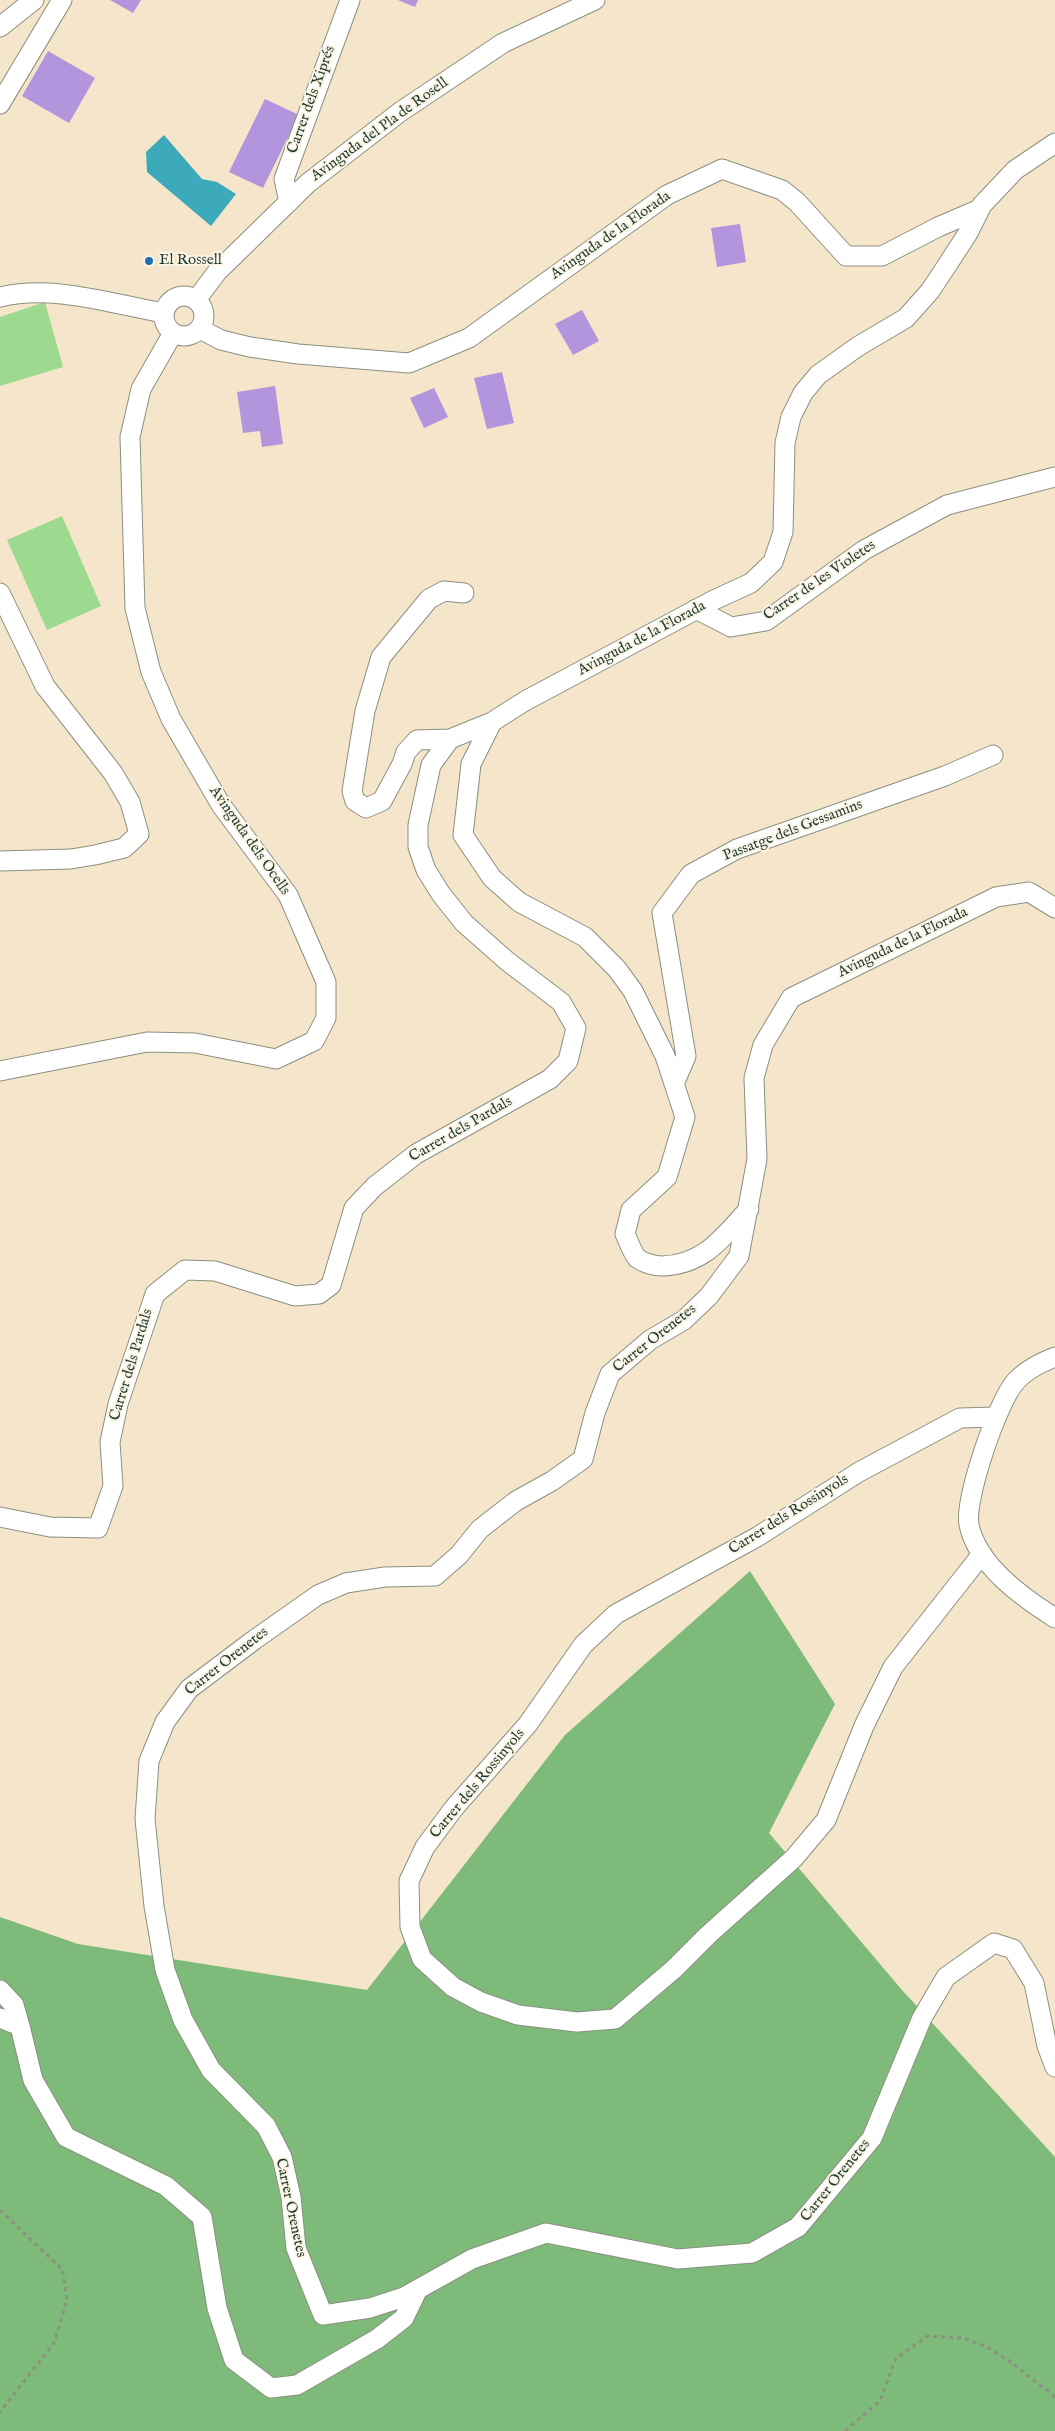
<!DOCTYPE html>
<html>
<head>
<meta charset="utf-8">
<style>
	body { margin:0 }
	canvas { display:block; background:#f5e5ca }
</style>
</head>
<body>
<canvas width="1055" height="2431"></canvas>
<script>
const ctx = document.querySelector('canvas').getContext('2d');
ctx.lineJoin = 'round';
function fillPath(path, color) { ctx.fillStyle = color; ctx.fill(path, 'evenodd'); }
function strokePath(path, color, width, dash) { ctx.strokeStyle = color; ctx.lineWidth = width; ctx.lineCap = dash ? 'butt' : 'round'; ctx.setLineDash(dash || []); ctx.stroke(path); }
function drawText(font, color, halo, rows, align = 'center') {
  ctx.font = font + ' "IM FELL English",serif'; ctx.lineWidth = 4; ctx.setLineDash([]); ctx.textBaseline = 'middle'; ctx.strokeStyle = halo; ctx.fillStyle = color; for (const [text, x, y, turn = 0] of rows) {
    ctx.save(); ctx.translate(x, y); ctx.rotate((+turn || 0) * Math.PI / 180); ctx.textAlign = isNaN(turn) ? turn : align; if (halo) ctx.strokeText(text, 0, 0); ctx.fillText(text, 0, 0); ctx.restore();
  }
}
const green = new Path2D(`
	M45,302L63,367L0,386V317Z
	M62,516L101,606L47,630L7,540Z`);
const forest = new Path2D(`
	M750,1571L835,1704L769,1833L902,1990L1055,2157V2431H0V1917L78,1944L367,1990L565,1735Z`);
const water = new Path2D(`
	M164,135L202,179L217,182L236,194L211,226L147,172L146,152Z`);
const building = new Path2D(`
	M110,0H141L133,13Z
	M398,0H418L415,7Z
	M48,51L95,78L69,123L22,96Z
	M265,99L299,115L263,188L229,172Z
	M740,224L746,262L717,267L711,228Z
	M582,310L599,341L573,355L555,324Z
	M502,372L514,423L487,429L474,378Z
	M275,386L283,444L262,447L260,431L243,433L237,392Z
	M434,388L448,417L424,428L410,398Z`);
const path = new Path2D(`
	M0,2210L62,2269L67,2300L54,2343L0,2412
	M845,2431L880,2401L896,2358L928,2336L963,2338L985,2346L1011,2362L1055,2397`);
const street = new Path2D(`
	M0,27L34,0
	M0,104L62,0
	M289,202L284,179L350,0
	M164 316a20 20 0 1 1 40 0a20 20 0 1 1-40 0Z
	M0,297C53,284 111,304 164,313
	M196,300L217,272L308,183L400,112L503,43L595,0
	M200,329L221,340L250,347L298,354L409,363L469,338L667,195L722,169L782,190L797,202L846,256H882L938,227L980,209
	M0,593L45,686L113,773L130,802L139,834L124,848L95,855L71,859L0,861
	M696,609L731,627L766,621L864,550L947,505L1055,477
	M450,739L417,740L406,752L402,764L382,801L366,808L355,801L352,791L365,711L381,657L429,599L444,591L464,593
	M1055,908L1029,892L996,897L791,998L763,1045L754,1078L757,1159L739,1256L709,1296L684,1320L650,1340L610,1374L595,1413L583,1459L552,1481L516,1501L480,1529L459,1555L435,1576L385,1577L346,1583L318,1595L254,1640L189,1689L165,1722L149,1761L145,1819L154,1906L165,1970L183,2020L211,2070L266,2126L282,2157L291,2197L296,2248L323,2315L370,2308L404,2297L472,2259L546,2233L678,2259L752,2253L798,2227L872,2138L922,2018L946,1977L994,1943L1013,1949L1034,1983L1047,2046L1055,2067
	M0,1071L147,1042L195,1043L276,1059L314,1041L326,1018V982L288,895L221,805L171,719L151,672L135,608L130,437L141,389L173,333
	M674,1084L686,1056L662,913L691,874L737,849L945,776L993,755
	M749,1209C723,1237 704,1265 662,1266C655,1266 643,1263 637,1258C632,1252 628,1240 625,1234L631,1210L667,1177L685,1117L665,1056L633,991L617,969L585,937L519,902L492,878L463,835L471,764L492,722L525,701L714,600L751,583L773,562L783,532L785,443L791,417L803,393L818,375L857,347L906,318L930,291L944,270L968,233L982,205L1015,170L1055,143
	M1055,1357C1042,1362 1026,1370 1016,1381C998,1400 964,1500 969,1525C978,1566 1022,1597 1055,1618
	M0,1517L50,1527L98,1528L113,1486L110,1442L118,1404L155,1294L185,1270L215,1271L295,1296L319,1294L331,1285L354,1208L375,1186L416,1154L550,1079L568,1061L576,1028L561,1002L507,961L464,923L441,894L426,870L418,847V825L431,765L450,739L492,722
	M982,1554L893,1667L864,1726L826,1820L794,1858L708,1935L674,1969L615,2019L577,2022L518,2015L481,2002L453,1987L422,1959L410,1927L409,1881L425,1847L454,1808L528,1724L583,1645L616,1614L757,1537L859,1472L960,1418L995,1417
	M0,1990L14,2005L20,2026
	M0,2018L20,2026L33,2080L66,2137L166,2186L202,2217L217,2308L234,2360L271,2388L297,2385L377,2339L404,2318L417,2291`);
const markers = [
	[149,261,5,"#1f6fb2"]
];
const streetNames = [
	["Carrer dels Xiprés",312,100,-70],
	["Avinguda del Pla de Rosell",380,130,-36],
	["Avinguda de la Florada",611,236,-35],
	["Carrer de les Violetes",820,581,-34],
	["Avinguda de la Florada",642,639,-28],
	["Passatge dels Gessamins",793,831,-21],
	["Avinguda dels Ocells",249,841,55],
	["Avinguda de la Florada",903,943,-26],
	["Carrer dels Pardals",461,1130,-30],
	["Carrer Orenetes",655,1339,-38],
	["Carrer dels Pardals",132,1365,-73],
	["Carrer dels Rossinyols",789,1515,-32],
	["Carrer Orenetes",227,1662,-38],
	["Carrer dels Rossinyols",478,1784,-50],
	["Carrer Orenetes",836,2181,-51],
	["Carrer Orenetes",290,2208,78]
];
const poiNames = [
	["El Rossell",159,261]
];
fillPath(green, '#9dda8f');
fillPath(forest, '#7eba7a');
fillPath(water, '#3caaba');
fillPath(building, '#b295dc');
strokePath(street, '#8a917f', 21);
strokePath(path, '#8a917f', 3, [4, 4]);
strokePath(street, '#fff', 19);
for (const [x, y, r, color] of markers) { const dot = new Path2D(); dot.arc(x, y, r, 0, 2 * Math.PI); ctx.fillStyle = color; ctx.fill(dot); strokePath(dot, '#fcf5e5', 2); }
drawText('15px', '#1f3d34', '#fcf5e5', streetNames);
drawText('15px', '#1f3d34', '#fcf5e5', poiNames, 'left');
</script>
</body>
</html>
